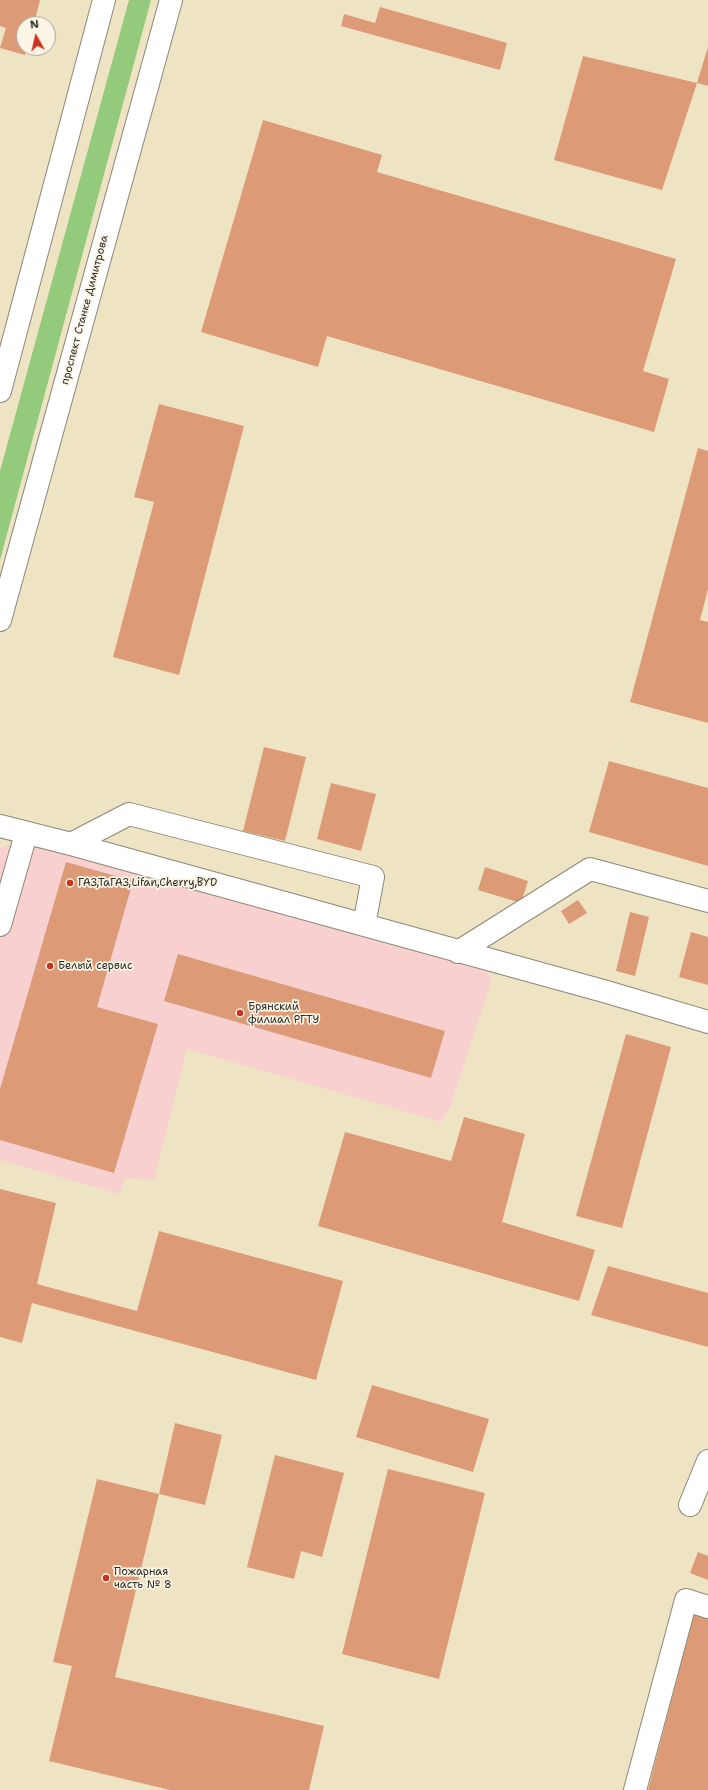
<!DOCTYPE html>
<html>
<head>
<meta charset="utf-8">
<style>
	body { margin:0 }
	#map { position:relative; width:708px; height:1790px; overflow:hidden; background:#eee4c4; font-family:"Shantell Sans",sans-serif }
	canvas { display:block }
	.north { position:absolute; left:16px; top:16px; width:40px; height:40px; box-sizing:border-box; background:#fcf5e5; border:1px solid #a8a49b; border-radius:50%; rotate:352deg; font-size:11px; font-weight:700; line-height:16px; text-align:center; color:#2b2b2b }
	.north::after { content:''; display:block; margin:auto; width:14px; height:18px; background:#c8321e; clip-path:polygon(50% 0,100% 100%,50% 72%,0 100%) }
</style>
</head>
<body>
<div id="map">
<canvas width="708" height="1790"></canvas>
<div class="north">N</div>
</div>
<script>
const ctx = document.querySelector('canvas').getContext('2d');
ctx.lineJoin = 'round';
function fillPath(path, color) { ctx.fillStyle = color; ctx.fill(path, 'evenodd'); }
function strokePath(path, color, width, dash) { ctx.strokeStyle = color; ctx.lineWidth = width; ctx.lineCap = dash ? 'butt' : 'round'; ctx.setLineDash(dash || []); ctx.stroke(path); }
function drawText(font, color, halo, rows, align = 'center') {
  ctx.font = font + ' "Shantell Sans",sans-serif'; ctx.lineWidth = 3.5; ctx.setLineDash([]); ctx.textBaseline = 'middle'; ctx.strokeStyle = halo; ctx.fillStyle = color; for (const [text, x, y, turn = 0] of rows) {
    ctx.save(); ctx.translate(x, y); ctx.rotate((+turn || 0) * Math.PI / 180); ctx.textAlign = isNaN(turn) ? turn : align; if (halo) ctx.strokeText(text, 0, 0); ctx.fillText(text, 0, 0); ctx.restore();
  }
}
const built = new Path2D(`
	M22,840L479,966L492,978L451,1105L441,1122L187,1049L154,1180L125,1178L119,1194L0,1160V848Z`);
const green = new Path2D(`
	M129,0H151L0,560V471Z`);
const building = new Path2D(`
	M0,0H40L34,24H24V48H27L25,55L0,48L6,28L0,26Z
	M380,7L507,43L500,70L341,26L344,14L375,23Z
	M708,47V86L697,83L662,190L554,160L583,56L697,83Z
	M263,120L382,155L377,172L676,259L643,371L669,379L654,432L327,336L318,367L201,332Z
	M159,404L244,426L179,675L113,657L154,502L134,497Z
	M698,448L708,451V589L700,620L708,622V723L630,702Z
	M264,747L306,757L285,841L243,831Z
	M609,761L708,788V866L589,832Z
	M331,783L376,794L361,851L317,839Z
	M66,862L133,881L97,1007L158,1024L114,1173L0,1140V1089Z
	M485,867L528,881L521,903L478,890Z
	M578,900L587,913L569,924L561,911Z
	M630,912L649,917L635,976L616,971Z
	M691,932L708,937V985L679,977Z
	M178,954L445,1031L431,1078L164,1001Z
	M626,1034L671,1047L622,1228L576,1216Z
	M464,1117L525,1134L502,1222L595,1250L579,1301L318,1226L345,1132L451,1161Z
	M0,1189L56,1203L37,1284L137,1311L159,1231L343,1281L316,1380L32,1303L22,1343L0,1337Z
	M608,1266L708,1293V1347L591,1315Z
	M372,1385L489,1419L473,1472L356,1437Z
	M175,1423L222,1435L205,1505L159,1494Z
	M275,1455L344,1473L322,1557L301,1551L294,1579L247,1567Z
	M388,1469L485,1493L439,1679L342,1654Z
	M97,1479L159,1494L115,1677L324,1726L309,1790H170L49,1761L72,1666L53,1662Z
	M698,1552L708,1556V1580L690,1573Z
	M694,1613L708,1616V1790H648Z`);
const minor = new Path2D(`
	M0,826L71,844L607,992L708,1022
	M71,844L129,814L373,877L364,925
	M0,925L26,834
	M458,952L590,869L708,901
	M690,1505L708,1461
	M635,1790L686,1600L708,1607`);
const major = new Path2D(`
	M0,391L104,0
	M0,620L171,0`);
const markers = [
	[70,883,4,"#c8321e"],
	[50,966,4,"#c8321e"],
	[240,1013,4,"#c8321e"],
	[106,1578,4,"#c8321e"]
];
const streetNames = [
	["проспект Станке Димитрова",85,310,-75]
];
const poiNames = [
	["ГАЗ,ТаГАЗ,Lifan,Cherry,BYD",78,883],
	["Белый сервис",58,966],
	["Брянский",248,1007],
	["филиал РГТУ",248,1020],
	["Пожарная",114,1572],
	["часть № 8",114,1585]
];
fillPath(built, '#f7d0cf');
fillPath(green, '#93ca7c');
fillPath(building, '#dd9a76');
strokePath(minor, '#8c8878', 24);
strokePath(major, '#8c8878', 24);
strokePath(minor, '#fff', 22);
strokePath(major, '#fff', 22);
for (const [x, y, r, color] of markers) { const dot = new Path2D(); dot.arc(x, y, r, 0, 2 * Math.PI); ctx.fillStyle = color; ctx.fill(dot); strokePath(dot, '#fcf5e5', 1.5); }
drawText('11px', '#2b2b2b', '#fcf5e5', streetNames);
drawText('11px', '#2b2b2b', '#fcf5e5', poiNames, 'left');
</script>
</body>
</html>
